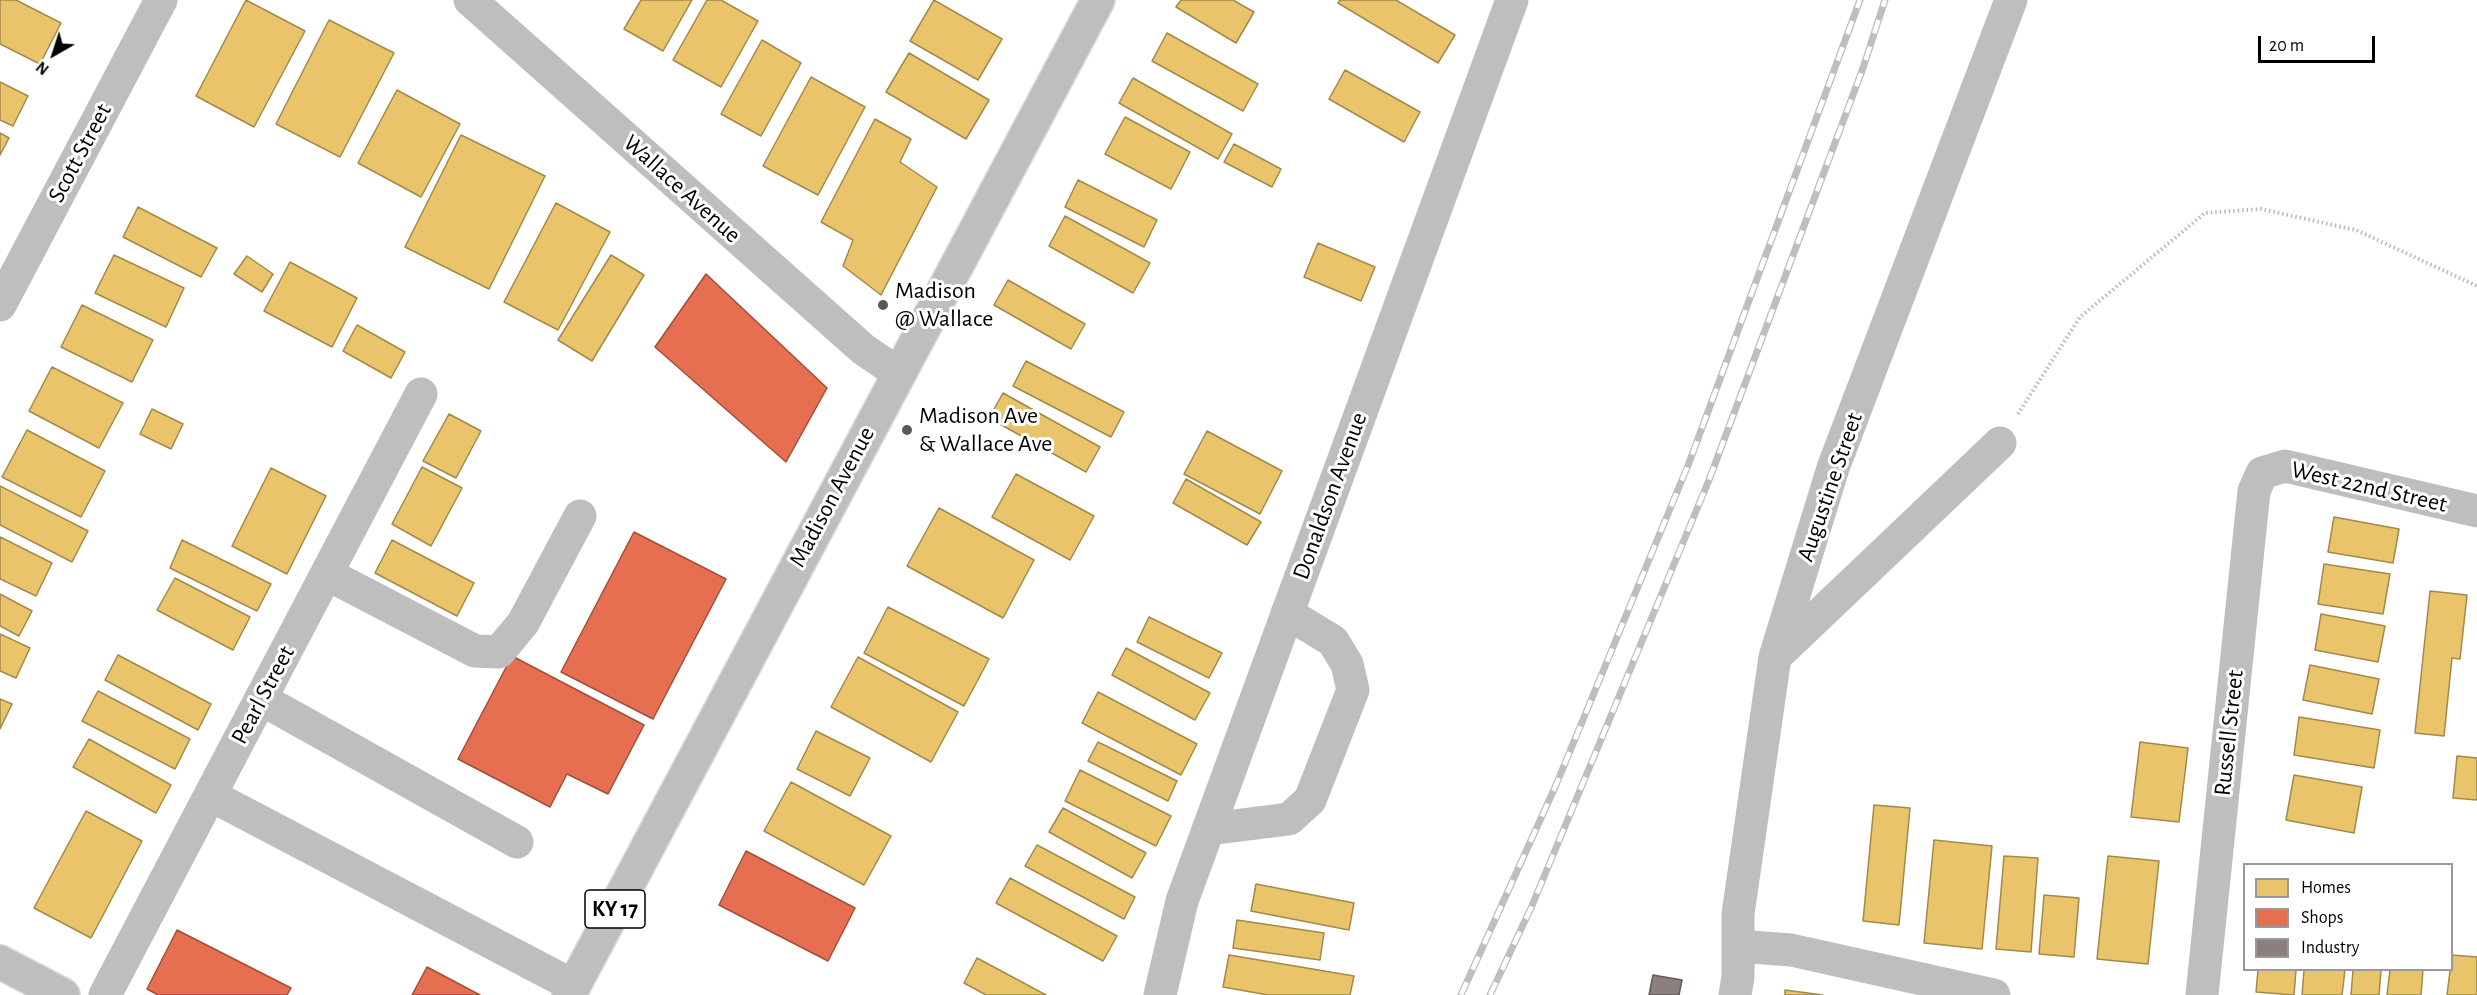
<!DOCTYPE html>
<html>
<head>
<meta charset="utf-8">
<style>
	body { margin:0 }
	#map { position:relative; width:2477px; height:995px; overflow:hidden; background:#fff; font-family:"Alegreya Sans",sans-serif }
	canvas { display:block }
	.legend { position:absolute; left:2243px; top:863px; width:210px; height:108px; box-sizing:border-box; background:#fff; border:2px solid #999; margin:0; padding:8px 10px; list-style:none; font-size:18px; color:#000 }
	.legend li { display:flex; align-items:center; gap:12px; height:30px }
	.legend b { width:30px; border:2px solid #999 }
	.north { position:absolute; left:24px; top:24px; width:60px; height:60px; -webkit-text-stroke:4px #fff; paint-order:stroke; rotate:219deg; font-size:16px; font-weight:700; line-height:24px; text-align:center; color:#000 }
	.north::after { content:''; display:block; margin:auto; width:21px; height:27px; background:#000; clip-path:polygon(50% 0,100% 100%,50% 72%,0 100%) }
	.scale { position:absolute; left:2258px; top:36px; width:117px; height:27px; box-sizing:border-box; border:3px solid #000; border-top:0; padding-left:8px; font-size:18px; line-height:21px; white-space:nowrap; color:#000; -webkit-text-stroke:4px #fff; paint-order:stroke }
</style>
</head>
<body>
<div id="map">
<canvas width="2477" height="995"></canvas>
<ul class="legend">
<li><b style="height:16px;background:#e9c46a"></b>Homes</li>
<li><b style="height:16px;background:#e76f51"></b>Shops</li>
<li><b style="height:16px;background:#8a817c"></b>Industry</li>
</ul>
<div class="north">N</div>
<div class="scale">20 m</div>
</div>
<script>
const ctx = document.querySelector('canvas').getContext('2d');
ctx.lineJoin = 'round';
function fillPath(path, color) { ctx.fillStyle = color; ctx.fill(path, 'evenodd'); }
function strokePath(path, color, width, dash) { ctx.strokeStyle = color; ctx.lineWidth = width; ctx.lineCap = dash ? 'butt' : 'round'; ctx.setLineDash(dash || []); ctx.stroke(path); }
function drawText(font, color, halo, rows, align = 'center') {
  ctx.font = font + ' "Alegreya Sans",sans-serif'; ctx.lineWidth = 6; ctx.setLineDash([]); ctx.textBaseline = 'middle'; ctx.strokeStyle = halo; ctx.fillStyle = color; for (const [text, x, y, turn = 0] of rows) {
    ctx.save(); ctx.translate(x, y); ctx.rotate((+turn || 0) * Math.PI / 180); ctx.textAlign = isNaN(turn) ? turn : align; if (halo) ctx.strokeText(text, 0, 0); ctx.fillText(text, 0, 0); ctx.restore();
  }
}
const homes = new Path2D(`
	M0,0H16L61,23L40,64L0,44Z
	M246,0L305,31L254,127L196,96Z
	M641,0H692L663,51L624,29Z
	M707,0H721L758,21L721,87L673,60Z
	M934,0L1002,39L978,80L910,41Z
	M1181,0H1233L1254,12L1236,43L1176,7Z
	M1340,0H1396L1455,35L1438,63L1338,3Z
	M329,20L394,53L340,157L276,124Z
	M1167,33L1258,84L1243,111L1152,61Z
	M762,40L801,63L761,136L721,114Z
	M909,53L989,100L966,139L886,92Z
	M1345,70L1420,112L1404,142L1329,99Z
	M811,77L865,107L818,195L763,166Z
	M1133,78L1232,134L1218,159L1119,103Z
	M0,82L28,96L13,126L0,120Z
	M397,90L460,124L421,197L358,163Z
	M1125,117L1190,152L1171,189L1105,154Z
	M875,119L911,139L900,162L937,187L881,295L843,266L853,240L821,222Z
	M0,133L9,138L0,155Z
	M461,135L545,176L489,289L405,247Z
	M1234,144L1281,169L1272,187L1224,162Z
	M1078,180L1157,220L1144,247L1065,207Z
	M556,203L610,232L558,330L504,302Z
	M138,207L217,248L201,277L123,237Z
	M1065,216L1150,263L1133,293L1049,246Z
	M1318,243L1375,267L1361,301L1304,277Z
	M114,255L184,288L166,327L95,293Z
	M611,255L644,275L592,361L558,340Z
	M247,256L273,274L262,292L234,274Z
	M290,262L357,298L332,347L264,311Z
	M1008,280L1085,324L1071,349L994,305Z
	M82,305L153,340L132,382L61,347Z
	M357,325L405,352L391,378L343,351Z
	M1026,361L1124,412L1111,437L1013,386Z
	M52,367L123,403L99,448L29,411Z
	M1003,393L1100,447L1086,472L989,418Z
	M152,409L183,424L171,449L140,434Z
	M449,414L481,431L456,478L423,461Z
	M27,430L105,471L81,517L2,477Z
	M1207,431L1282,471L1260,514L1184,474Z
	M422,467L462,488L431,546L392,524Z
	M271,468L326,496L287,574L232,546Z
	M1016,474L1094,516L1070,560L992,517Z
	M1186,479L1261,522L1247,545L1173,503Z
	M0,486L88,531L72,562L0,525Z
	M939,508L1034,560L1003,618L907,566Z
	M2334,517L2399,529L2393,563L2328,552Z
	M0,537L52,563L36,596L0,579Z
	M182,540L271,584L257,611L170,568Z
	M392,540L474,583L457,616L375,573Z
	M2324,564L2390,574L2383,614L2318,604Z
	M175,578L250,617L233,650L157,610Z
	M2430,591L2467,595L2460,659L2452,658L2444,736L2415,733Z
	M0,594L32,611L19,636L0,626Z
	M888,607L989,659L964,706L864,653Z
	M2321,614L2385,626L2378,662L2315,650Z
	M1149,617L1222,653L1209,678L1137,642Z
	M0,634L30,648L16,678L0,671Z
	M1126,648L1210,693L1195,720L1112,675Z
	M118,655L211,704L198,730L105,680Z
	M858,657L958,712L931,762L831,707Z
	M2310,665L2379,679L2372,714L2303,700Z
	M98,691L190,739L175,769L82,721Z
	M1098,692L1197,744L1181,775L1082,723Z
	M0,699L12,704L0,729Z
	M2299,717L2380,730L2374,768L2294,755Z
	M816,731L870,758L850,796L797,769Z
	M89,739L171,785L156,813L73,767Z
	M1098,742L1177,781L1168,801L1088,761Z
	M2140,742L2188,748L2179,822L2131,817Z
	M2457,756L2477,758V800L2453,798Z
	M1080,770L1171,816L1156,846L1065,801Z
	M2294,775L2362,787L2354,833L2286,820Z
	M791,782L891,836L864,885L764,831Z
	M1874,805L1910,808L1899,925L1863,921Z
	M1063,808L1146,853L1132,878L1049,832Z
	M86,811L142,841L91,938L34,908Z
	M1934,840L1992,846L1982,949L1924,943Z
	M1037,845L1135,897L1124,919L1025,866Z
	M2004,856L2038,858L2031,952L1996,949Z
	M2108,856L2159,861L2148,964L2097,959Z
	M1010,878L1117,936L1103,961L996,903Z
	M1256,884L1354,903L1349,930L1251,911Z
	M2044,895L2079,898L2074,957L2039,954Z
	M1237,920L1324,933L1320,960L1233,948Z
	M1229,955L1354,976L1350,995H1268L1223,987Z
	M2452,955L2477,957V995H2447Z
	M977,958L1046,995H986L964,983Z
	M2258,970H2296L2294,995L2256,992Z
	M2304,970H2345L2342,995H2302Z
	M2353,970H2381L2379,995H2351Z
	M2390,970H2423L2421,995H2387Z
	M1785,990L1823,995H1785Z`);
const shops = new Path2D(`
	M706,274L827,388L786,462L655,347Z
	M634,532L726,579L653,719L561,672Z
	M512,656L644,725L608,794L567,774L550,807L458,759Z
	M746,851L855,908L828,961L719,905Z
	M177,930L291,988L287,995H158L147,989Z
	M427,967L480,995H412Z`);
const industry = new Path2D(`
	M1653,975L1682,980L1679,995H1649Z`);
const path = new Path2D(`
	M2018,414L2080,317L2205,213L2261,209L2356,230L2477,286`);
const minor = new Path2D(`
	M470,0L863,349L898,373
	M0,305L161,0
	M327,574L475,651L499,652L523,623L580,516
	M1776,656L2000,443
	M261,699L517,842
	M210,795L574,986
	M1209,829L1289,819L1310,800L1353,690L1347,664L1333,641L1287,613
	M1738,946L1791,950L1994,995
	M105,995L421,394
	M1160,995L1182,901L1512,0
	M1735,995L1738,977V914L1775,657L1833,468L2011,0
	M2202,995L2254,491L2262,473L2285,466L2477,511`);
const major = new Path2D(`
	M0,962L63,995
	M569,995L1098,0`);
const rail = new Path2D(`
	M1461,995L1556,785L1689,463L1860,0
	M1490,995L1531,908L1709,480L1863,68L1885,0`);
const markers = [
	[883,305,6,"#595959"],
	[907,430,6,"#595959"]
];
const shields = [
	[615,909,60]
];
const shieldNames = [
	["KY 17",615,909]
];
const streetNames = [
	["Scott Street",80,153,-62],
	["Wallace Avenue",682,189,42],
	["Augustine Street",1830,487,-71],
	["West 22nd Street",2369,487,13],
	["Donaldson Avenue",1330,496,-70],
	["Madison Avenue",832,497,-62],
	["Pearl Street",263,695,-62],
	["Russell Street",2229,733,-84]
];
const poiNames = [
	["Madison",895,291],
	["@ Wallace",895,319],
	["Madison Ave",919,416],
	["& Wallace Ave",919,444]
];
fillPath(homes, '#e9c46a');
strokePath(homes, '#a3894a', 1.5);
fillPath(shops, '#e76f51');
strokePath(shops, '#a24e39', 1.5);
fillPath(industry, '#8a817c');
strokePath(industry, '#615a57', 1.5);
strokePath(major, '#dbdbdb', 36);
strokePath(path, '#b9b9b9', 4, [1.5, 3]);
strokePath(minor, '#bebebe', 33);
strokePath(major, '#bebebe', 33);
strokePath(rail, '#bebebe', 7);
strokePath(rail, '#fff', 4.5, [14]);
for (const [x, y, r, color] of markers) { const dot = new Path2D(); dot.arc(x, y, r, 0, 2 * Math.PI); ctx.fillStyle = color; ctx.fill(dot); strokePath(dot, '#fff', 2); }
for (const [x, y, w] of shields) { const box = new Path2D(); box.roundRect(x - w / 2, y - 19, w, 38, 4.5); ctx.fillStyle = '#fff'; ctx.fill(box); strokePath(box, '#000', 1.5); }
drawText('bold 22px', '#000', null, shieldNames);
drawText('24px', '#000', '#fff', streetNames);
drawText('24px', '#000', '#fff', poiNames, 'left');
</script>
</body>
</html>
